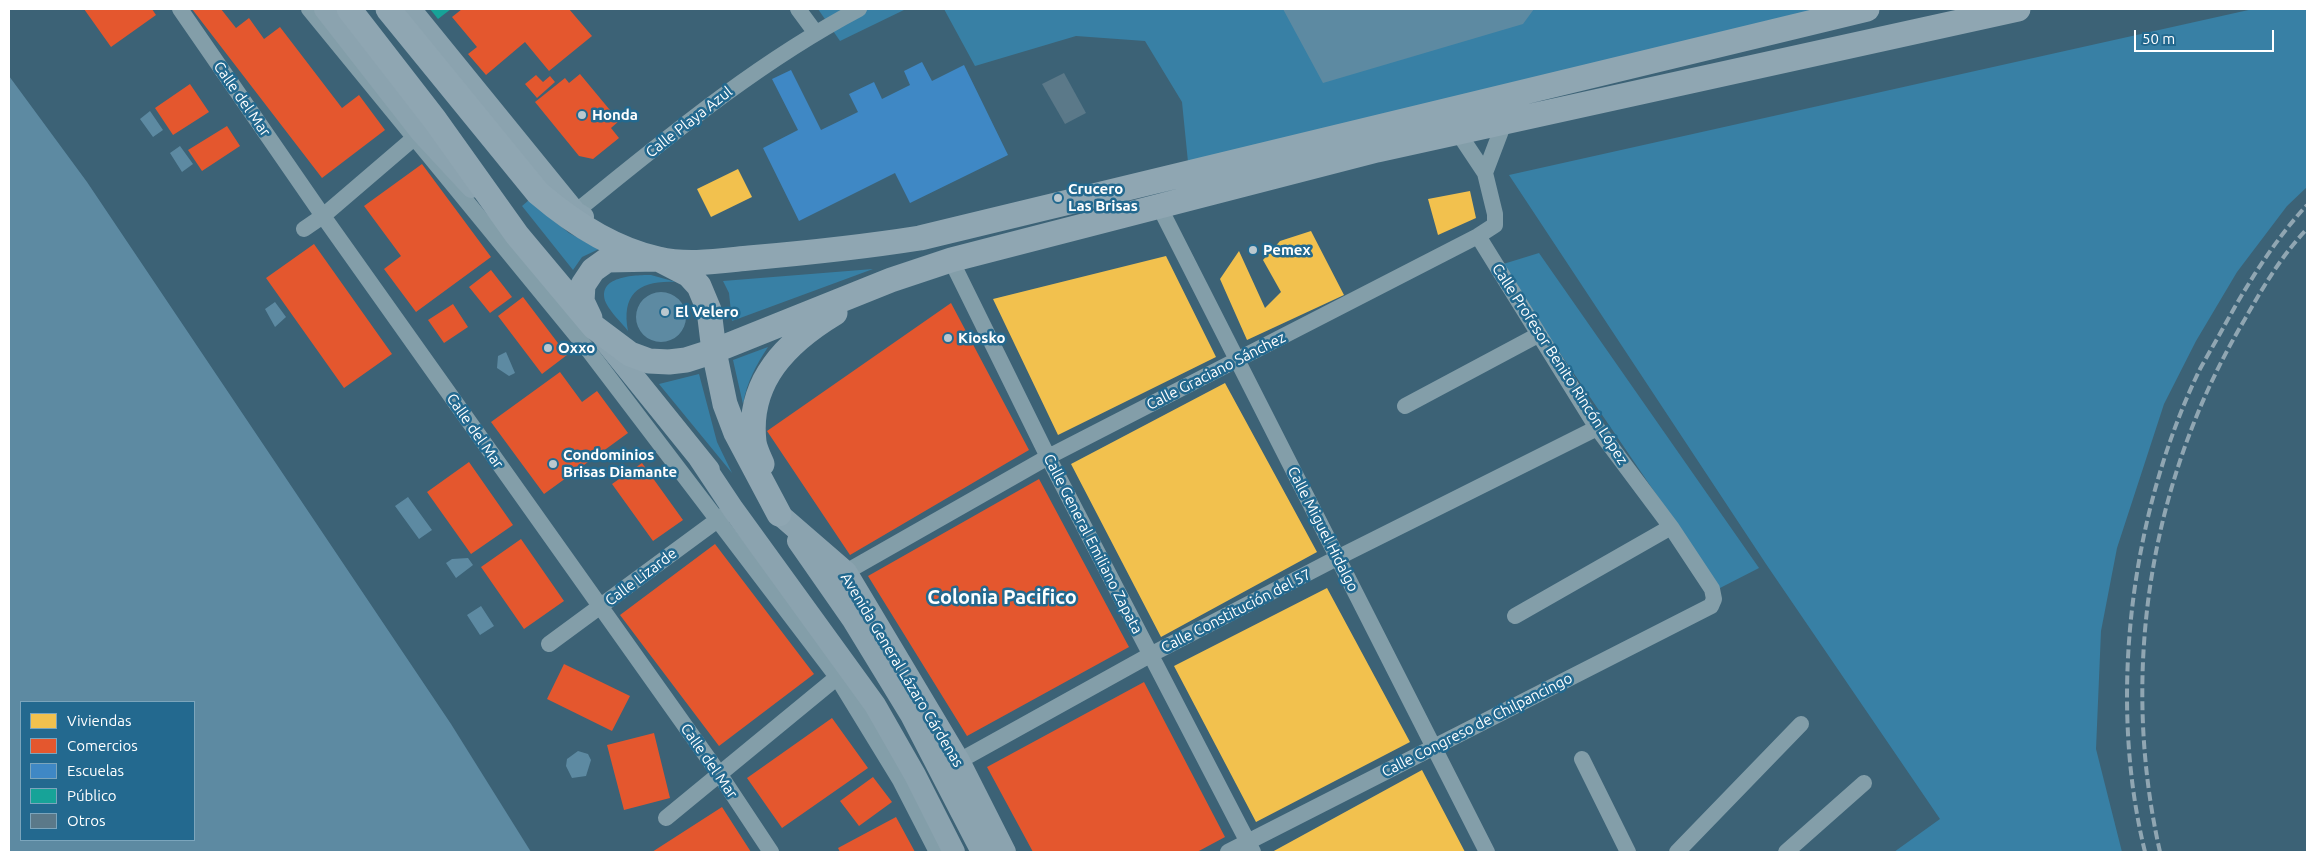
<!DOCTYPE html>
<html>
<head>
<meta charset="utf-8">
<style>
	body { margin:0 }
	#map { position:relative; width:2316px; height:861px; overflow:hidden; background:#3c6276; font-family:Ubuntu,sans-serif }
	canvas { display:block }
	.frame { position:absolute; inset:0; border:10px solid #fff; pointer-events:none }
	.legend { position:absolute; left:20px; top:701px; width:175px; height:140px; box-sizing:border-box; background:#23698f; border:1px solid #7ba5bc; margin:0; padding:6px 9px; list-style:none; font-size:15px; color:#fff }
	.legend li { display:flex; align-items:center; gap:10px; height:25px }
	.legend b { width:25px; border:1px solid #7ba5bc }
	.scale { position:absolute; left:2134px; top:30px; width:140px; height:22px; box-sizing:border-box; border:2px solid #fff; border-top:0; padding-left:6px; font-size:15px; line-height:18px; white-space:nowrap; color:#fff; -webkit-text-stroke:4px #23698f; paint-order:stroke }
</style>
</head>
<body>
<div id="map">
<canvas width="2316" height="861"></canvas>
<div class="frame"></div>
<ul class="legend">
<li><b style="height:14px;background:#f2c14e"></b>Viviendas</li>
<li><b style="height:14px;background:#e4572e"></b>Comercios</li>
<li><b style="height:14px;background:#3f88c5"></b>Escuelas</li>
<li><b style="height:14px;background:#17a398"></b>Público</li>
<li><b style="height:14px;background:#5b7989"></b>Otros</li>
</ul>
<div class="scale">50 m</div>
</div>
<script>
const ctx = document.querySelector('canvas').getContext('2d');
ctx.lineJoin = 'round';
function fillPath(path, color) { ctx.fillStyle = color; ctx.fill(path, 'evenodd'); }
function strokePath(path, color, width, dash) { ctx.strokeStyle = color; ctx.lineWidth = width; ctx.lineCap = dash ? 'butt' : 'round'; ctx.setLineDash(dash || []); ctx.stroke(path); }
function drawText(font, color, halo, rows, align = 'center') {
  ctx.font = font + ' Ubuntu,sans-serif'; ctx.lineWidth = 5; ctx.setLineDash([]); ctx.textBaseline = 'middle'; ctx.strokeStyle = halo; ctx.fillStyle = color; for (const [text, x, y, turn = 0] of rows) {
    ctx.save(); ctx.translate(x, y); ctx.rotate((+turn || 0) * Math.PI / 180); ctx.textAlign = isNaN(turn) ? turn : align; if (halo) ctx.strokeText(text, 0, 0); ctx.fillText(text, 0, 0); ctx.restore();
  }
}
const green = new Path2D(`
	M818,9H906L840,41Z
	M944,9H1821L1188,162L1182,102L1145,41L1076,36L975,66Z
	M2253,9H2307V187L2287,206L2237,272L2196,341L2164,404L2117,548L2101,631L2096,749L2122,852H1894L1940,819L1766,564L1509,175Z
	M529,200L569,233L599,249L582,257L573,270L522,206Z
	M1539,253L1759,568L1720,588L1500,265Z
	M873,269L732,321L729,293L723,281Z
	M651,275L676,282C640,280 621,293 628,331C621,322 611,313 606,303C595,276 635,275 651,275Z
	M768,347C756,365 747,382 743,404L733,360Z
	M699,374L717,442L732,473L659,384Z`);
const water = new Path2D(`
	M1283,9H1534L1523,24L1323,83Z
	M9,76L87,182L451,724L531,852H9ZM21,702H194V840H21Z
	M150,111L163,130L153,137L140,119Z
	M180,146L193,164L182,172L170,153Z
	M636 317a25 25 0 1 1 50 0a25 25 0 1 1-50 0Z
	M275,302L286,317L275,327L265,309Z
	M506,352L515,373L509,376L497,368L498,356Z
	M408,497L432,530L419,539L395,506Z
	M468,558L473,565L456,578L446,563L452,559Z
	M481,606L494,626L480,635L467,615Z
	M578,751L588,754L591,760L586,776L572,778L566,766L567,759Z`);
const homes = new Path2D(`
	M738,169L752,197L711,217L697,189Z
	M1470,191L1476,218L1438,235L1428,199Z
	M1311,231L1344,295L1247,340L1220,279L1239,251L1265,308L1281,292L1263,260L1280,241Z
	M1166,256L1216,357L1058,435L993,299Z
	M1225,383L1317,552L1161,637L1071,464Z
	M1327,588L1410,742L1256,822L1174,666Z
	M1422,770L1465,852H1272Z`);
const shops = new Path2D(`
	M84,9H152L156,15L111,47Z
	M192,9H221L236,28L249,18L264,39L280,27L342,108L359,95L385,130L322,178Z
	M462,9H569L592,36L549,71L525,42L486,75L468,54L477,47L452,17Z
	M580,74L619,121L611,128L619,138L593,159L579,156L535,102L565,78L569,83Z
	M536,75L543,82L550,76L555,82L537,98L525,84Z
	M190,84L209,112L173,135L155,108Z
	M227,126L240,146L202,171L188,150Z
	M422,164L491,257L416,312L384,269L401,256L364,206Z
	M314,244L392,354L344,388L266,278Z
	M491,270L512,297L490,313L469,287Z
	M523,297L567,355L542,374L498,316Z
	M951,303L1029,450L850,555L767,431Z
	M453,304L468,327L444,343L428,320Z
	M560,372L582,402L597,391L628,433L544,494L491,422Z
	M469,462L513,525L471,554L427,492Z
	M642,463L683,520L653,541L612,484Z
	M1039,479L1129,647L967,736L868,576Z
	M521,539L564,601L524,629L481,567Z
	M715,544L814,674L719,746L620,615Z
	M564,664L630,696L612,731L547,699Z
	M1144,682L1225,837L1197,852H1033L987,767Z
	M832,718L868,768L782,828L747,778Z
	M654,733L670,798L624,810L607,745Z
	M873,777L892,802L859,826L840,801Z
	M722,807L751,852H652Z
	M896,817L915,852H840L838,848Z`);
const schools = new Path2D(`
	M922,62L932,81L964,65L1008,155L910,203L895,173L799,221L763,148L798,130L772,79L791,70L821,130L858,112L849,94L874,82L882,99L910,85L904,71Z`);
const public = new Path2D(`
	M430,9H451L438,19Z`);
const building = new Path2D(`
	M1064,73L1086,113L1065,124L1042,84Z`);
const street = new Path2D(`
	M180,9L323,216L720,775L771,852
	M309,9L589,351L837,677L900,780L937,852
	M798,9L815,32
	M1457,131L1485,173
	M1159,206L1487,852
	M568,218C661,143 753,65 859,9
	M304,229L323,216L421,132
	M951,260L1048,457L1253,852
	M1405,406L1538,335
	M846,572L1048,457L1478,236L1495,225V214L1485,173L1504,123
	M1515,616L1671,527
	M549,644L727,513
	M1582,759L1628,852
	M959,761L1150,655L1337,558L1597,428
	M666,818L846,670
	M1228,852L1711,606L1714,599L1712,589L1671,527L1597,428L1478,236
	M1677,852L1801,724
	M1786,852L1864,783`);
const secondary = new Path2D(`
	M325,9L421,132L472,187
	M410,9L575,212L583,217
	M605,341L709,470
	M699,458L733,509L875,705L915,775L954,852
	M779,514L846,572L959,761L1005,852
	M798,541L853,620L911,715L982,852`);
const primary = new Path2D(`
	M349,9L435,120L517,235L594,327L630,354L649,361L669,362L686,360L714,351L891,280L951,260L1377,150L2018,9
	M388,9L538,193C572,222 613,249 658,259C687,266 719,261 749,258C806,253 863,247 920,238L1867,9
	M590,318L582,301L583,285L593,270L607,260L658,259L689,275L699,286L709,310L714,351L725,404L736,433L779,514
	M762,464C759,457 755,449 754,442C747,381 787,342 835,313`);
const rail = new Path2D(`
	M2145,852C2107,698 2131,511 2200,369C2207,356 2215,343 2222,330C2246,286 2273,242 2307,205
	M2160,852C2119,671 2150,478 2245,319C2263,287 2282,255 2307,229`);
const markers = [
	[582,115,5,"#bbc8cf"],
	[1058,198,5,"#bbc8cf"],
	[1253,250,5,"#bbc8cf"],
	[665,312,5,"#bbc8cf"],
	[948,338,5,"#bbc8cf"],
	[548,348,5,"#bbc8cf"],
	[553,464,5,"#bbc8cf"]
];
const streetNames = [
	["Calle del Mar",242,99,55],
	["Calle Playa Azul",689,122,-38],
	["Calle Profesor Benito Rincón López",1560,364,57],
	["Calle Graciano Sánchez",1216,371,-27],
	["Calle del Mar",475,431,55],
	["Calle Miguel Hidalgo",1323,529,63],
	["Calle General Emiliano Zapata",1093,544,63],
	["Calle Lizarde",641,577,-37],
	["Calle Constitución del 57",1236,611,-27],
	["Avenida General Lázaro Cárdenas",902,670,59],
	["Calle Congreso de Chilpancingo",1477,725,-27],
	["Calle del Mar",709,761,55]
];
const poiNames = [
	["Honda",592,115],
	["Crucero",1068,189],
	["Las Brisas",1068,206],
	["Pemex",1263,250],
	["El Velero",675,312],
	["Kiosko",958,338],
	["Oxxo",558,348],
	["Condominios",563,455],
	["Brisas Diamante",563,472]
];
const districtNames = [
	["Colonia Pacifico",1002,597]
];
fillPath(green, '#3880a5');
fillPath(water, '#5d8aa2');
fillPath(homes, '#f2c14e');
fillPath(shops, '#e4572e');
fillPath(schools, '#3f88c5');
fillPath(public, '#17a398');
fillPath(building, '#5b7989');
strokePath(street, '#839ea9', 16);
strokePath(secondary, '#8ba3af', 22);
strokePath(primary, '#8fa6b2', 25);
strokePath(rail, '#90a6b2', 4, [9, 4]);
for (const [x, y, r, color] of markers) { const dot = new Path2D(); dot.arc(x, y, r, 0, 2 * Math.PI); ctx.fillStyle = color; ctx.fill(dot); strokePath(dot, '#23698f', 2); }
drawText('15px', '#fff', '#23698f', streetNames);
drawText('bold 15px', '#fff', '#23698f', poiNames, 'left');
drawText('bold 20px', '#fff', '#23698f', districtNames);
</script>
</body>
</html>
